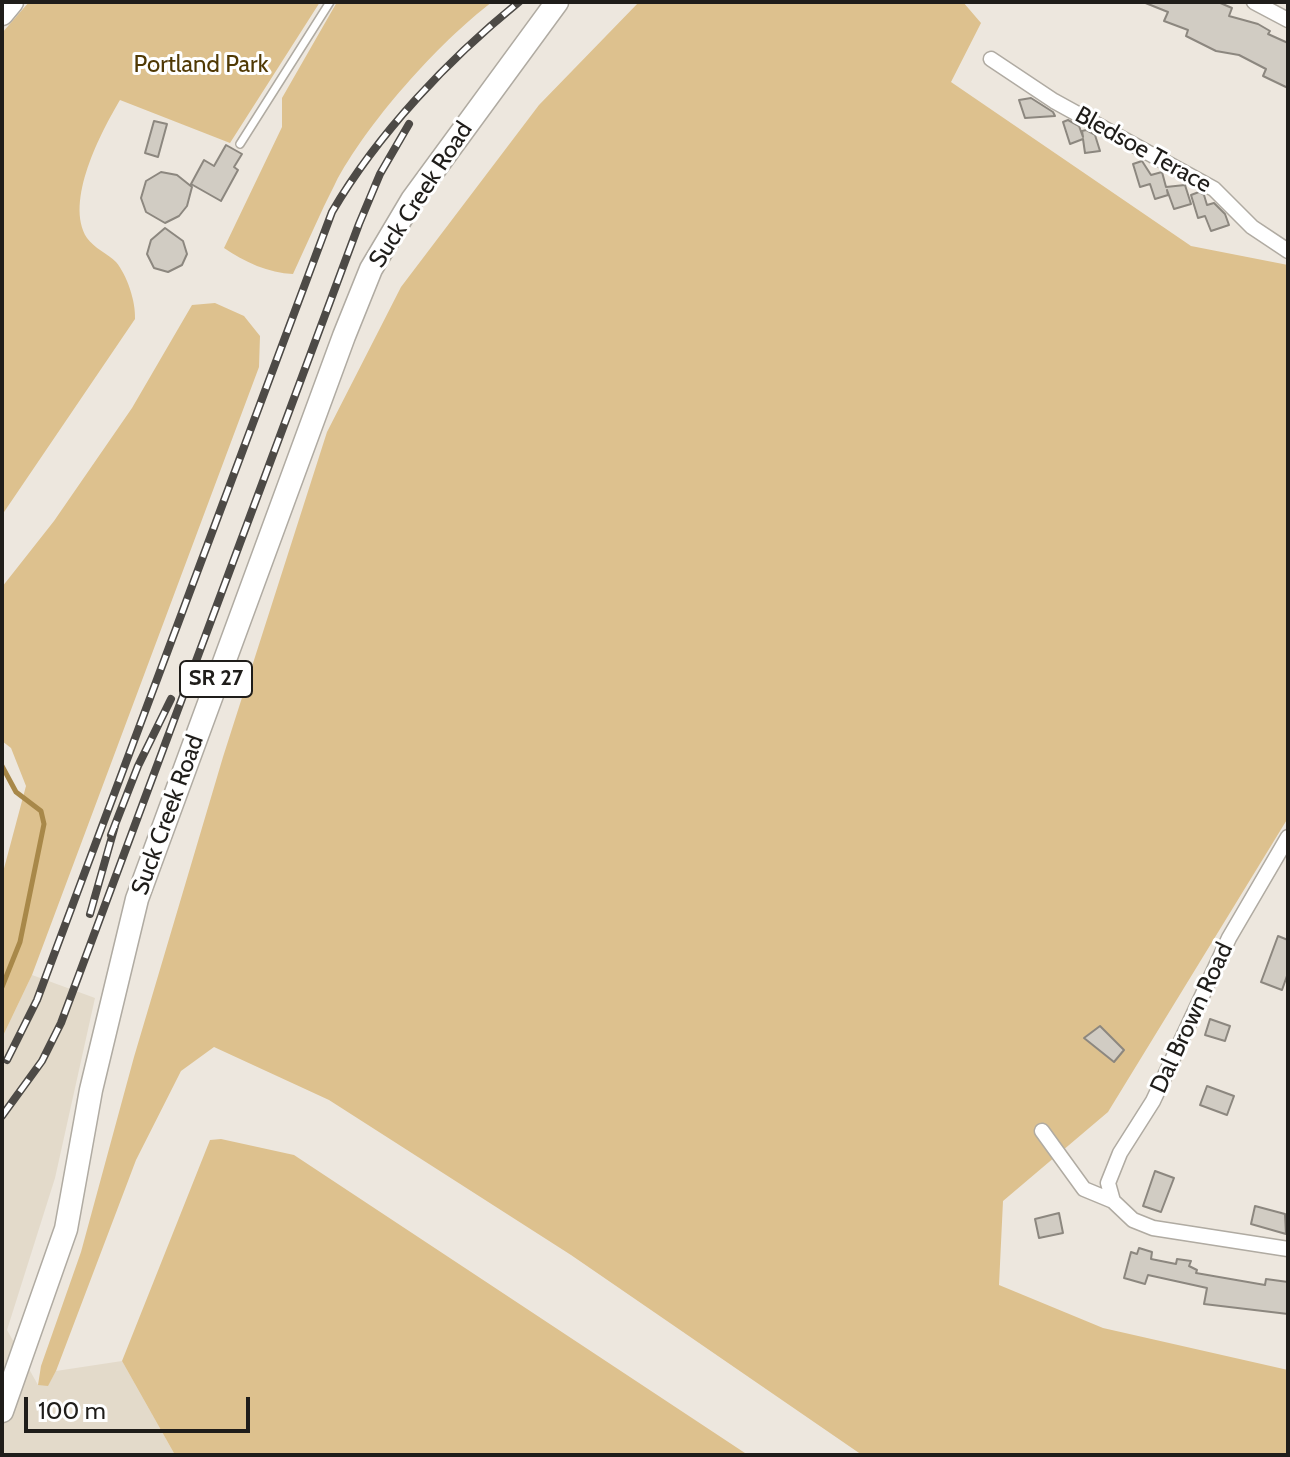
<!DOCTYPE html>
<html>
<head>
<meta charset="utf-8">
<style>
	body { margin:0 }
	#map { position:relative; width:1290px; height:1457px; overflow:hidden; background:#ede7de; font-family:Cabin,sans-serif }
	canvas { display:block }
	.frame { position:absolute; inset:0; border:4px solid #1f1d1a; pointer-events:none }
	.scale { position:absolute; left:24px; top:1397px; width:226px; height:36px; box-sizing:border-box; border:4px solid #1f1d1a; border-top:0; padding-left:10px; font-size:24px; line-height:28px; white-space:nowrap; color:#1f1d1a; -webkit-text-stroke:6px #fff; paint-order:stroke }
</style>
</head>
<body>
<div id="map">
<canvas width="1290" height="1457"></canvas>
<div class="frame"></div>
<div class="scale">100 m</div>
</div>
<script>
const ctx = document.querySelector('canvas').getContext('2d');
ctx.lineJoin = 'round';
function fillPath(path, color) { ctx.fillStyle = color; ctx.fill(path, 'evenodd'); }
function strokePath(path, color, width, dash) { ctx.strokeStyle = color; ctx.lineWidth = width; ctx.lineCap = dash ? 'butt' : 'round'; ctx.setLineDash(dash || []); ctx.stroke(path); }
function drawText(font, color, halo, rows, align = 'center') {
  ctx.font = font + ' Cabin,sans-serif'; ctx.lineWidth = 6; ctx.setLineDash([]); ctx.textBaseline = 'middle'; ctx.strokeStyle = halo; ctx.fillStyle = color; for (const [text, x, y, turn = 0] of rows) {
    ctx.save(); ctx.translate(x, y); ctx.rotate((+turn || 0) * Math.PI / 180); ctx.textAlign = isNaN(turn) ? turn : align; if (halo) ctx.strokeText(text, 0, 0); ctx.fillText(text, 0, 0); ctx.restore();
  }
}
const built = new Path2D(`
	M32,975L95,998L55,1178L7,1330L38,1385H48L56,1371L122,1361L175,1455H2V1038Z`);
const green = new Path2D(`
	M29,2H320L230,143L120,100C101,132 64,202 87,238C94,248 108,254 116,262C127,275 136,302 135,319L2,515V33Z
	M337,2H492C438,43 366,124 335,184C320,213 307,244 293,274C269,273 244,262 224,248L282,127V98Z
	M639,2H963L981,23L951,82L1191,246L1288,265V818L1108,1112L1003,1201L999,1285L1103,1328L1288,1370V1455H862L571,1255L329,1100L214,1047L181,1071L136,1160L56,1371L48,1386L38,1385L41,1366L81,1252L134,1057L223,757L327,432L401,287L539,105Z
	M215,303L244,316L260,336L259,367L32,975L2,1038V876L26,786L11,748L2,741V587L54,521L132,408L192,305Z
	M221,1139L294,1155L748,1455H175L122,1361L210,1140Z`);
const stream = new Path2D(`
	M2,766L16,792L41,811L44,824L20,942L2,987`);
const building = new Path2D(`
	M1143,2H1218L1232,8L1229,16L1258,24L1270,31L1268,34L1288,43V88L1263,76L1266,69L1239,55L1216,51L1186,36L1188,30L1164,21L1168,12Z
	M1031,98L1053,112L1055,116L1025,118L1019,100Z
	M1068,120L1079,126L1083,137L1082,131L1086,130L1095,135L1100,151L1085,153L1083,139L1070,144L1063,122Z
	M154,121L167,124L158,157L145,153Z
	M226,145L242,154L234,167L238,170L221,201L191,184L204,160L214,166Z
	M1142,161L1151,175L1162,172L1166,187L1185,185L1191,204L1174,209L1167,190L1168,195L1155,199L1150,184L1140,187L1133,164Z
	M161,172L177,175L192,187L187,206L179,216L165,223L146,212L141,198L146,181Z
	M1199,192L1204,195L1207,205L1214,203L1225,214L1229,225L1211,231L1205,216L1198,218L1191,195Z
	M165,228L183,241L187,254L182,265L168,272L154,268L147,254L151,240Z
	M1278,936L1288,940V973L1282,990L1261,982Z
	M1210,1019L1230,1026L1225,1041L1205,1035Z
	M1100,1026L1124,1050L1114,1062L1084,1038Z
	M1207,1086L1234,1096L1227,1115L1200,1105Z
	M1155,1171L1174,1178L1161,1212L1143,1206Z
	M1255,1206L1285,1214L1286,1234L1251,1224Z
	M1059,1213L1063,1233L1039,1238L1035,1219Z
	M1139,1248L1152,1252L1151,1259L1176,1264L1177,1259L1191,1261L1189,1266L1197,1270L1196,1273L1265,1285L1266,1279L1288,1282V1314L1204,1304L1207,1288L1148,1275L1145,1284L1124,1278L1131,1252L1137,1254Z`);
const lane = new Path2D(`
	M240,144L330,2`);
const street = new Path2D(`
	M1254,2L1288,20
	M991,59L1054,101L1214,189L1252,227L1288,251
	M1042,1131L1084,1189L1113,1201L1133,1220L1153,1228L1288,1249
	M1113,1201L1108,1183L1120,1153L1153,1101L1229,938L1288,837`);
const primary = new Path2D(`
	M2,14L12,2
	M2,1411L66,1229L91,1090L137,899L344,336L371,269L412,200L557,2`);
const rail = new Path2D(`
	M111,835L138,766L171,699
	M90,914L115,826
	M7,1060L37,1000L332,212C378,133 449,59 519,2
	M2,1116L42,1061L61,1023L359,224L380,174L409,124`);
const shields = [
	[216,679,72]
];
const shieldNames = [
	["SR 27",216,679]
];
const parkNames = [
	["Portland Park",201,65]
];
const streetNames = [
	["Bledsoe Terace",1143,150,29],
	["Suck Creek Road",421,195,-57],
	["Suck Creek Road",168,815,-70],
	["Dal Brown Road",1192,1018,-65]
];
fillPath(built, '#e3daca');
fillPath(green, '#ddc18e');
strokePath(stream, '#a88849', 5);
fillPath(building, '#d1ccc3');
strokePath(building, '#8c877f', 2);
strokePath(lane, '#b0aba2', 10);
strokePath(street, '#b0aba2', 17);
strokePath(primary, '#b0aba2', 25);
strokePath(lane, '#fff', 7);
strokePath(street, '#fff', 14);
strokePath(primary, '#fff', 22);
strokePath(rail, '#4d4a46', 8);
strokePath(rail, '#fff', 5, [15]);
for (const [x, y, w] of shields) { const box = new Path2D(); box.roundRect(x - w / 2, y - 18, w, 36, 6); ctx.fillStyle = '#fff'; ctx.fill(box); strokePath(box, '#1f1d1a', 2); }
drawText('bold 22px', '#1f1d1a', null, shieldNames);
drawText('24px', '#503904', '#fff', parkNames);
drawText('24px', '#1f1d1a', '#fff', streetNames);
</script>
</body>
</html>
